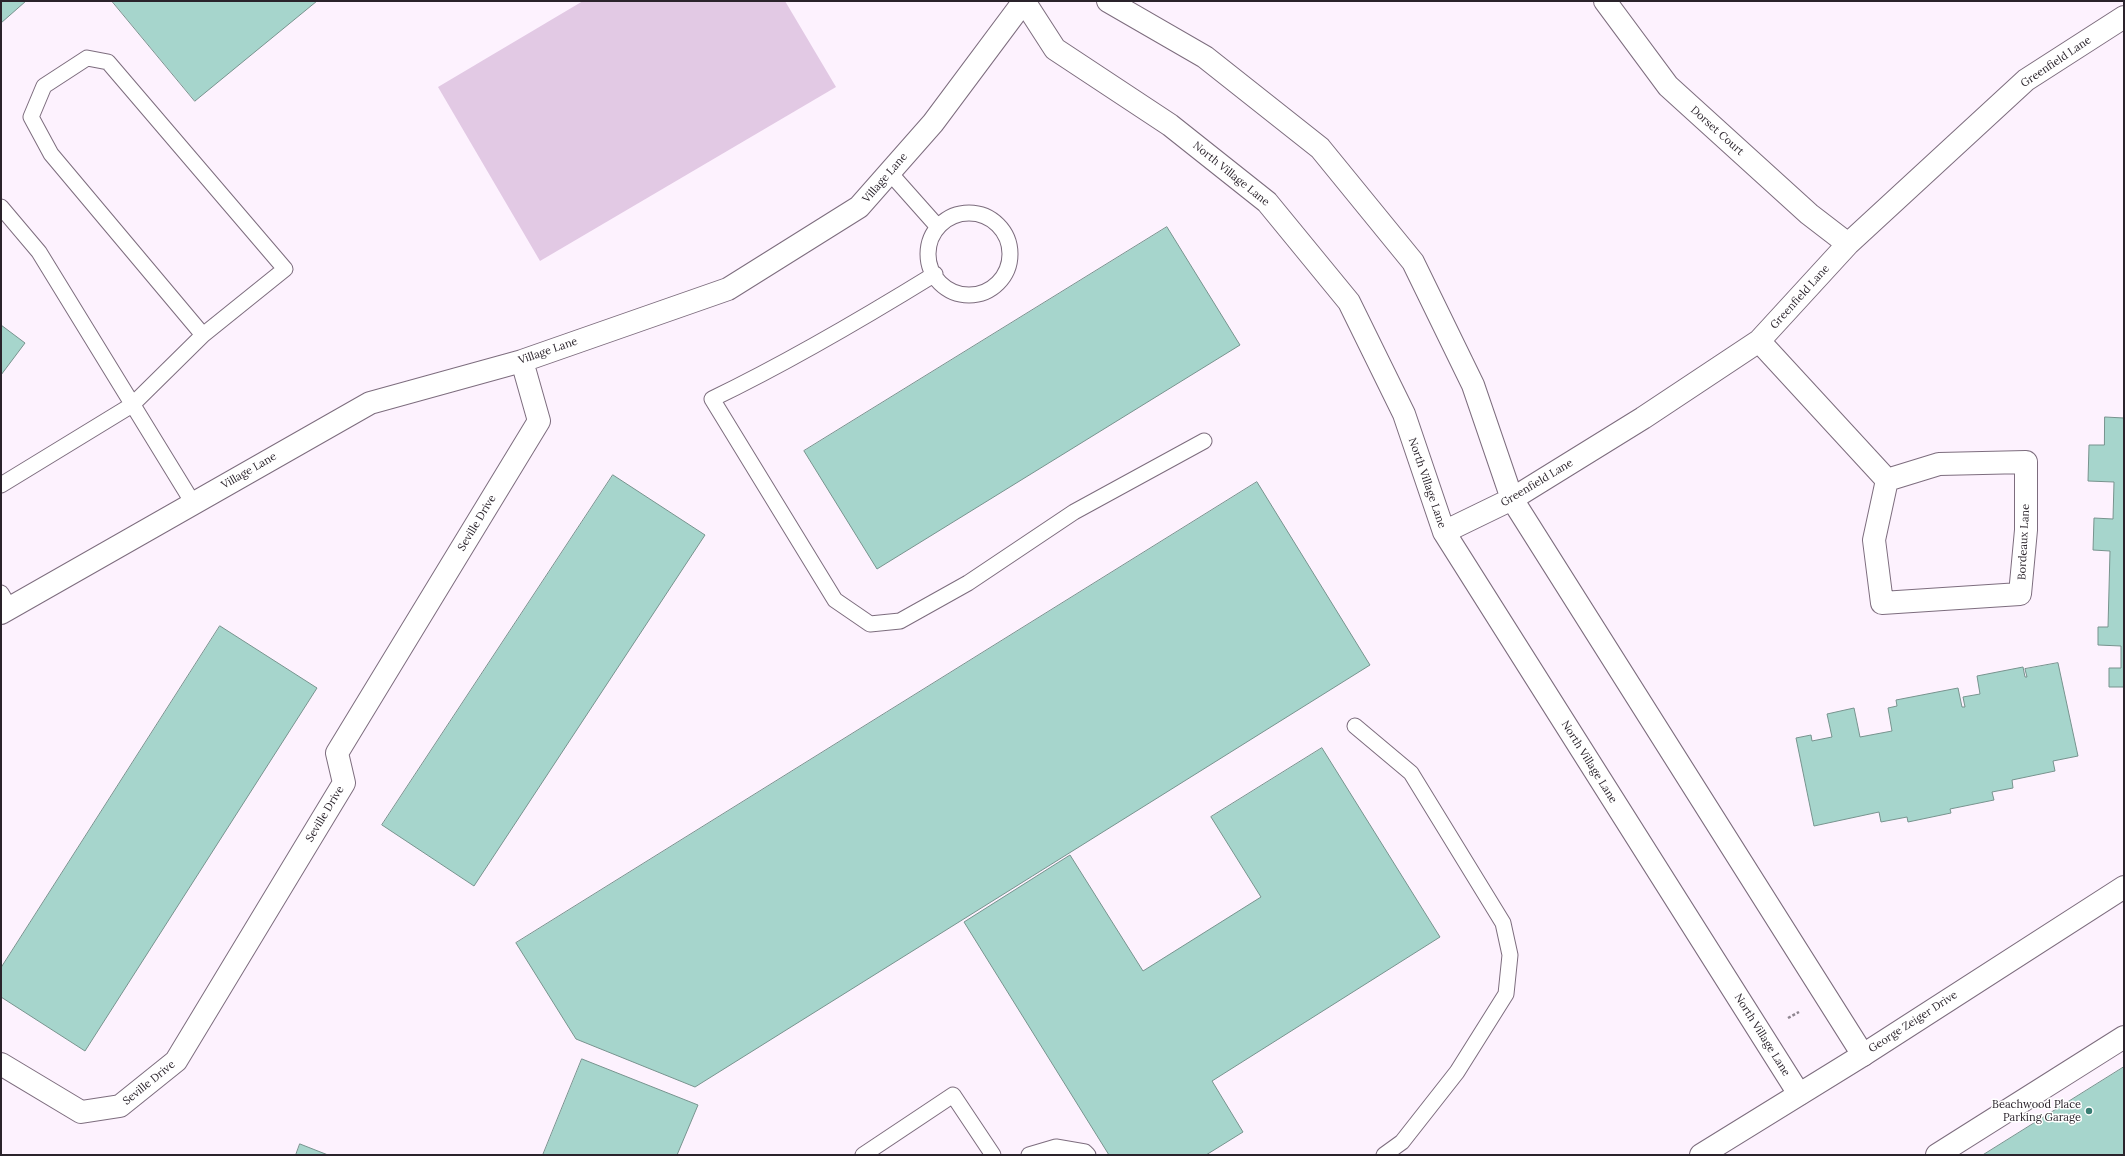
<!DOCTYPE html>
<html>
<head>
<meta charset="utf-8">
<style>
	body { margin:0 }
	#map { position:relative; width:2125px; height:1156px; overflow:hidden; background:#fdf2fe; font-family:Lora,serif }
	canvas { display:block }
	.frame { position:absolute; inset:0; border:2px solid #2a232b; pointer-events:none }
</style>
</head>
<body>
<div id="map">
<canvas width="2125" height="1156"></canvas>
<div class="frame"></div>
</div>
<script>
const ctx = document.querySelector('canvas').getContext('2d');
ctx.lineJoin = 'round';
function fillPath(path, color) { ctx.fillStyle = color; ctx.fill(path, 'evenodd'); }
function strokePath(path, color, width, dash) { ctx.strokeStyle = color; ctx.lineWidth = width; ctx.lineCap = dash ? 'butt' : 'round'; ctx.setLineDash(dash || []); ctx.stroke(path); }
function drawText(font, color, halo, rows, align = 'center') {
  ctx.font = font + ' Lora,serif'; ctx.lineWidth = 3; ctx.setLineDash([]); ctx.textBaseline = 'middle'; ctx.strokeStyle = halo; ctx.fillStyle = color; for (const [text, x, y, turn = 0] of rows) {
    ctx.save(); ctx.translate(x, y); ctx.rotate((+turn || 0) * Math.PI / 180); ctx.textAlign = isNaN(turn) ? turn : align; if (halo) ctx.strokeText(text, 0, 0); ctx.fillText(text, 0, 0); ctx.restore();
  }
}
const green = new Path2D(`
	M583,1H785L836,87L540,261L438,87Z`);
const building = new Path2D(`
	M1,1H26L1,23Z
	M112,1H317L195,101Z
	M1167,227L1240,345L877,569L804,451Z
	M1,325L25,343L1,375Z
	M2105,417L2124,418V687H2109V668H2121V646L2098,645V627H2108L2110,551L2093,550L2094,518L2113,519L2114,482L2088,481L2089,445H2104Z
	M613,475L705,535L474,886L382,825Z
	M1257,482L1370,665L695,1087L576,1039L516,943Z
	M220,626L317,688L85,1051L1,997V968Z
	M2058,663L2078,756L2053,761L2055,771L2012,780L2013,788L1992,792L1994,800L1950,809L1951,813L1908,822L1907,817L1881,822L1879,812L1814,826L1796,738L1811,735L1812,741L1832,737L1827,714L1854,708L1860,737L1892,731L1888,708L1897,706L1896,700L1958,688L1962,707H1965L1963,697L1980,694L1977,676L2023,667L2025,677H2027L2025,669Z
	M1322,748L1440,937L1212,1081L1243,1132L1206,1155H1109L964,922L1070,855L1143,971L1261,897L1211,817Z
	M582,1059L698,1105L677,1155H543Z
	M2124,1067V1155H1983Z
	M300,1144L328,1155H296Z`);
const path = new Path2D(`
	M1788,1018L1799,1012`);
const service = new Path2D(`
	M890,173L938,227
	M1,207L39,252L193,503
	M928 254a41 41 0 1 1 82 0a41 41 0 1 1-82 0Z
	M935,274C862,319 789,362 712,399L835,600L870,624L900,621L968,583L1074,512L1204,441
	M1,485L132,405L203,335L285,269L108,62L87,58L44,86L31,117L51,154L203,335
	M1,593L10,608
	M1355,726L1411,773L1503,923L1510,955L1506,994L1457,1072L1402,1142L1384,1155
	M863,1155L953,1095L993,1155
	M1029,1155L1056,1147L1085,1152L1088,1155`);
const minor = new Path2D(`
	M1024,1L1055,49L1170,125L1267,202L1349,302L1404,414L1444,532L1799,1094
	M1108,1L1205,57L1320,148L1413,262L1473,385L1512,499L1863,1055
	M1605,1L1668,86L1809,214L1848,244
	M1759,341L1887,480
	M2026,462V530L2020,594L1882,603L1874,540L1887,480L1939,464Z
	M1444,532L1512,499L1643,418L1759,341L1848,244L2026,80L2124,17
	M1,613L370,403L522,361L728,289L859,207L933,123L1024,1
	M1,1064L81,1112L120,1106L176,1061L344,783L337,753L539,421L522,361
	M1937,1155L2124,1037`);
const tertiary = new Path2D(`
	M1701,1155L1863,1055L2124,887`);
const markers = [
	[2089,1111,4,"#377d73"]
];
const streetNames = [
	["Greenfield Lane",2056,62,-34],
	["Dorset Court",1717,131,42],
	["North Village Lane",1231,174,39],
	["Village Lane",885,178,-49],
	["Greenfield Lane",1800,297,-48],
	["Village Lane",548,351,-19],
	["Village Lane",249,471,-30],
	["North Village Lane",1427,483,71],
	["Greenfield Lane",1537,483,-31],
	["Seville Drive",477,523,-59],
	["Bordeaux Lane",2024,542,-87],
	["North Village Lane",1589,762,58],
	["Seville Drive",325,814,-59],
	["George Zeiger Drive",1913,1022,-33],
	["North Village Lane",1762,1035,58],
	["Seville Drive",149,1083,-39]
];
const poiNames = [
	["Beachwood Place",2081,1105],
	["Parking Garage",2081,1118]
];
fillPath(green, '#e2c9e4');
fillPath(building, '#a6d5cc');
strokePath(building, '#77938e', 1);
strokePath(service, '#7d6d7e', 17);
strokePath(minor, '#7d6d7e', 24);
strokePath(tertiary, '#7d6d7e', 24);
strokePath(path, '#8f8690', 2.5, [3, 2]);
strokePath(service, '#fff', 15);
strokePath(minor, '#fff', 22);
strokePath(tertiary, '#fff', 22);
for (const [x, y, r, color] of markers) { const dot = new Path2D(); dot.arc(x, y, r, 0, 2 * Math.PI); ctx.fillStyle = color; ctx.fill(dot); strokePath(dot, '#fff', 1.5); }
drawText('11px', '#2a232b', '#fff', streetNames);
drawText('11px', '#2a232b', '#fff', poiNames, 'right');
</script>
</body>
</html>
